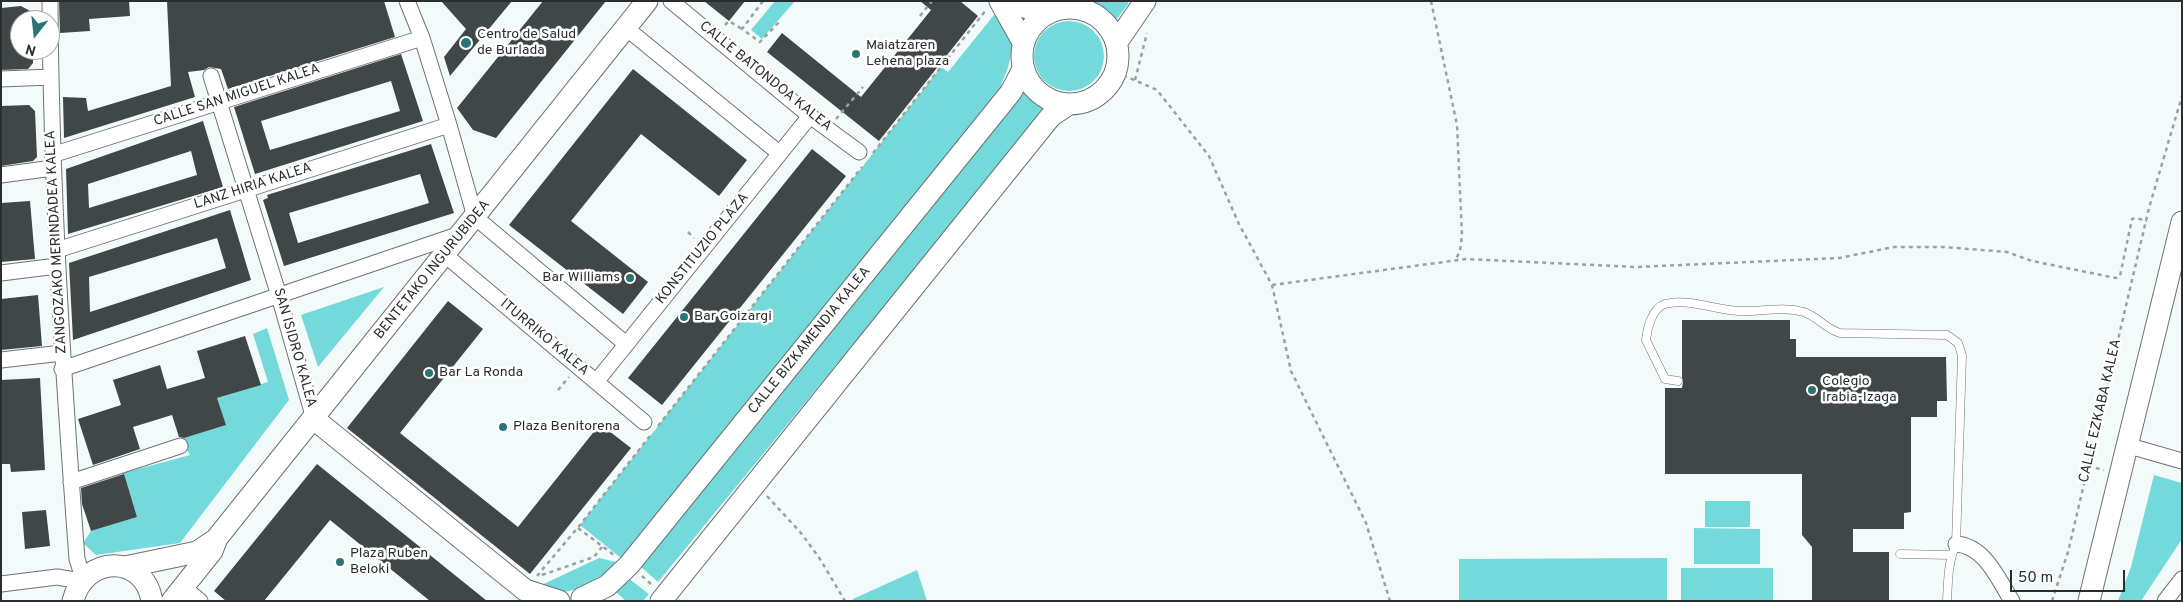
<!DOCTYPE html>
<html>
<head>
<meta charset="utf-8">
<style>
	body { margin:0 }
	#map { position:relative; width:2183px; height:602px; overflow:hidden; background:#f3fafa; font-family:Overpass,sans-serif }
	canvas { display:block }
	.frame { position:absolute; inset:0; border:2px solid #2a2d2d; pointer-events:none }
	.north { position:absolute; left:10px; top:10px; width:50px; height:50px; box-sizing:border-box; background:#fff; border:1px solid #aaabab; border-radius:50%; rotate:196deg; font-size:14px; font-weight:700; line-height:20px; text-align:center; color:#2a2d2d }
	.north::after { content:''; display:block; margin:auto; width:18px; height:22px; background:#297475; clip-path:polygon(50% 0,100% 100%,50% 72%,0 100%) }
	.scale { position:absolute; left:2010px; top:570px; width:115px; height:22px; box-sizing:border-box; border:2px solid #2a2d2d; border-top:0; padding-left:6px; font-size:15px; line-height:18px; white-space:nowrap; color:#2a2d2d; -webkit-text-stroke:4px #fff; paint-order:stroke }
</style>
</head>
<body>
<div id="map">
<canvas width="2183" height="602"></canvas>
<div class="frame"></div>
<div class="north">N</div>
<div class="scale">50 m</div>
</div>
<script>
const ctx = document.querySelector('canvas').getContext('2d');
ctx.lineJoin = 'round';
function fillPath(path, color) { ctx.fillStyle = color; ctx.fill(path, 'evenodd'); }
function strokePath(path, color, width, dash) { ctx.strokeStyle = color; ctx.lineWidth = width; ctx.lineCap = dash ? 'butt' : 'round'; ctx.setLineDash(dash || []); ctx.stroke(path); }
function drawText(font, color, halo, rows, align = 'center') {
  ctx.font = font + ' Overpass,sans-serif'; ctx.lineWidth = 5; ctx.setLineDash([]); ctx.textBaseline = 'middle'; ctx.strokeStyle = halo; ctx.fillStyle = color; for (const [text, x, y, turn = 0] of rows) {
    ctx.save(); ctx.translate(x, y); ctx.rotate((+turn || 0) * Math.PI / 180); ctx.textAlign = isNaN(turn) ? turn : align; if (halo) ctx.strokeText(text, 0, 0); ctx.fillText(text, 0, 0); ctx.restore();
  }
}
const green = new Path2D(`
	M775,1H795L762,39L751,30Z
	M1096,1H1127L1129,3L1116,20L1106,9L1095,3Z
	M1002,5L1015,41L1008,67L999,91L918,194L621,558L580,525L941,67L948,72Z
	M1034 56a35 35 0 1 1 70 0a35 35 0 1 1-70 0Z
	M1024,92L1033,102L1046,109L658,582L639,565Z
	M384,287L318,367L301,315Z
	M267,328L289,400L180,543L96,555L83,543L91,531L137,517L123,473L190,455L180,439L225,425L217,398L268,382L253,334Z
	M2154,475L2182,483V539L2141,601H2118L2131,567Z
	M1705,501H1750V527H1705Z
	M1694,528L1760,529V564H1694Z
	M599,558L616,562C598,583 564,601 535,588Z
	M1667,558V601H1459V559Z
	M1681,568H1773V601H1681Z
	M917,570L927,601H853V599Z
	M628,578L649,594L643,601H626L615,591Z`);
const building = new Path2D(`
	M59,1H129L130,16L89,19L90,31L60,33Z
	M167,1H384L395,37L228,89L221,69L209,67L204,70L188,72L195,97L64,138L63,97L86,98L88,111L171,86Z
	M441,1H512L450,76L444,57L466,29Z
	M543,1H606L496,138L473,130L457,108Z
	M704,1H745L729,21Z
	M920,1H960L978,16L879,141L767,52L782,33L861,97L931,10Z
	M21,6L41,17V20H20V50H33V63L28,69L1,70V8Z
	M401,54L423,121L255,174L234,107ZM391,81L400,111L270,150L261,121Z
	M633,69L747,160L719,196L641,134L571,221L648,282L623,314L509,225Z
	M29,105L35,111L37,157L33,161L1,166V106Z
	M203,121L223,187L68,234L66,169ZM191,151L197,175L89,208L88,184Z
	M431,144L454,213L284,266L263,200L268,198L267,195ZM420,174L429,203L298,243L289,213Z
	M812,149L846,176L662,405L628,378Z
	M30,201L35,259L1,262V203Z
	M230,210L251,280L73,340L69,263ZM217,238L226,268L90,312L89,277Z
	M38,295L42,346L1,350V299Z
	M448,301L483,329L400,433L518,527L600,424L631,448L530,574L347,428Z
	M1682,320H1790V339H1796V357H1946L1947,401H1937V417H1911V512L1904,513V529H1853V552H1889V601H1812V547L1802,535V474H1665V388H1682L1683,382L1682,377Z
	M245,336L261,385L217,398L226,425L184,438L179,437L172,415L133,427L140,449L93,465L78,419L121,405L113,380L160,365L167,389L205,378L197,351Z
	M40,378L45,470L11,472L10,464H1V380Z
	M317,464L487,601H430L330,520L264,601H226L214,591Z
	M124,474L137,517L91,531L82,504L81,488Z
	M46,510L50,546L25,549L22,512Z`);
const path = new Path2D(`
	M763,1L742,29L760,42L781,20
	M1431,1L1457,125L1462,235L1460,251L1455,261
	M920,16L932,1
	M725,25L729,21L742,29
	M1116,72L1157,90L1209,156L1239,224L1272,285L1291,371L1366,523L1390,601
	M1135,80L1147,33
	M836,119L863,87
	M873,153L986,10
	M688,232L694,238
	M1272,285L1466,259L1636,267L1839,258L1894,247H1944L2007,252L2032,261L2116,278L2120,276L2132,219L2136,218L2147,221
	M558,390L569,377
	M658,426L862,167
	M2088,466L2104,470
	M767,496L801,533L820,559L845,601
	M578,528L614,555
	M542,575L594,557L602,547
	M537,576L580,525L650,436
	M642,576L651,584
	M2052,601L2068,552L2149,208L2182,96`);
const lane = new Path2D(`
	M1678,381L1665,379L1646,340C1647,329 1652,308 1665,304C1688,298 1716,310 1738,311C1760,312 1782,306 1804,312C1818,317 1826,329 1840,333L1947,335L1958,343L1962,355L1956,544C1948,562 1948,581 1947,601
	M1900,554L1951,555`);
const street = new Path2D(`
	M50,1C51,188 63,373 77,559L83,578
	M407,1L422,38L449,125L475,217L626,344
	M671,1L810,116L859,152
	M626,28L779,153
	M211,76L279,296L314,419
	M1,79L51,77
	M52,155L422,38
	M1,175L53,168
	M57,250L449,125
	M445,255L644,422
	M1,273L57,266
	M1,360L62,353
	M62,369L460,234
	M596,382L810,116
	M2126,445L2182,461
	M71,482L180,446
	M1956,544C1985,546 1998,579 2012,601
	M1,584L57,577L81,581
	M183,587L200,601
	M2165,601L2182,579`);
const secondary = new Path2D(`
	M1000,1L1023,42
	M1009,1L1030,9L1055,10
	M1022 56a48 48 0 1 1 96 0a48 48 0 1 1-96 0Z
	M1117,42L1145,1
	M314,419L525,590L559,601
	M125,567L197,552L215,540
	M582,598L607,586L629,565L1011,92L1023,69
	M73,601C84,555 144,553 152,601
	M172,601L212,551L217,538L647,1
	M661,601L1051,116L1069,104
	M2089,601L2182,222`);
const markers = [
	[466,43,6,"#297475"],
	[856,54,5,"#297475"],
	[630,278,5,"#297475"],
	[684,317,5,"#297475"],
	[429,373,5,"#297475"],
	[1812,390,5,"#297475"],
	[503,427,5,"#297475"],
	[340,562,5,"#297475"]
];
const poiNames = [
	["Centro de Salud",477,35],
	["de Burlada",477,51],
	["Maiatzaren",866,46],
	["Lehena plaza",866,62],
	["Bar Williams",620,278,"right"],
	["Bar Goizargi",694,317],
	["Bar La Ronda",439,373],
	["Colegio",1822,382],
	["Irabia-Izaga",1822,398],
	["Plaza Benitorena",513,427],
	["Plaza Ruben",350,554],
	["Beloki",350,570]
];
const streetNames = [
	["CALLE BATONDOA KALEA",765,77,39],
	["CALLE SAN MIGUEL KALEA",237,96,-18],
	["LANZ HIRIA KALEA",253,187,-18],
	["ZANGOZAKO MERINDADEA KALEA",57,242,-93],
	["KONSTITUZIO PLAZA",703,249,-51],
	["BENTETAKO INGURUBIDEA",433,270,-51],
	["ITURRIKO KALEA",544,338,40],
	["CALLE BIZKAMENDIA KALEA",810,341,-51],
	["SAN ISIDRO KALEA",294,348,74],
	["CALLE EZKABA KALEA",2101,411,-77]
];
fillPath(green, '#73d9db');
fillPath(building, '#414747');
strokePath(lane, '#6d7373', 9);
strokePath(street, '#6d7373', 17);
strokePath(secondary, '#6d7373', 23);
strokePath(path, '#9ba1a1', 2.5, [4, 4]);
strokePath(lane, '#fff', 8);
strokePath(street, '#fff', 15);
strokePath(secondary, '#fff', 21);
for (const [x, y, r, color] of markers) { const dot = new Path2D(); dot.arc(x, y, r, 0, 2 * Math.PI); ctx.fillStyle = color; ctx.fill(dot); strokePath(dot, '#fff', 2); }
drawText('14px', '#2a2d2d', '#fff', poiNames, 'left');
drawText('14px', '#2a2d2d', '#fff', streetNames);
</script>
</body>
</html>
